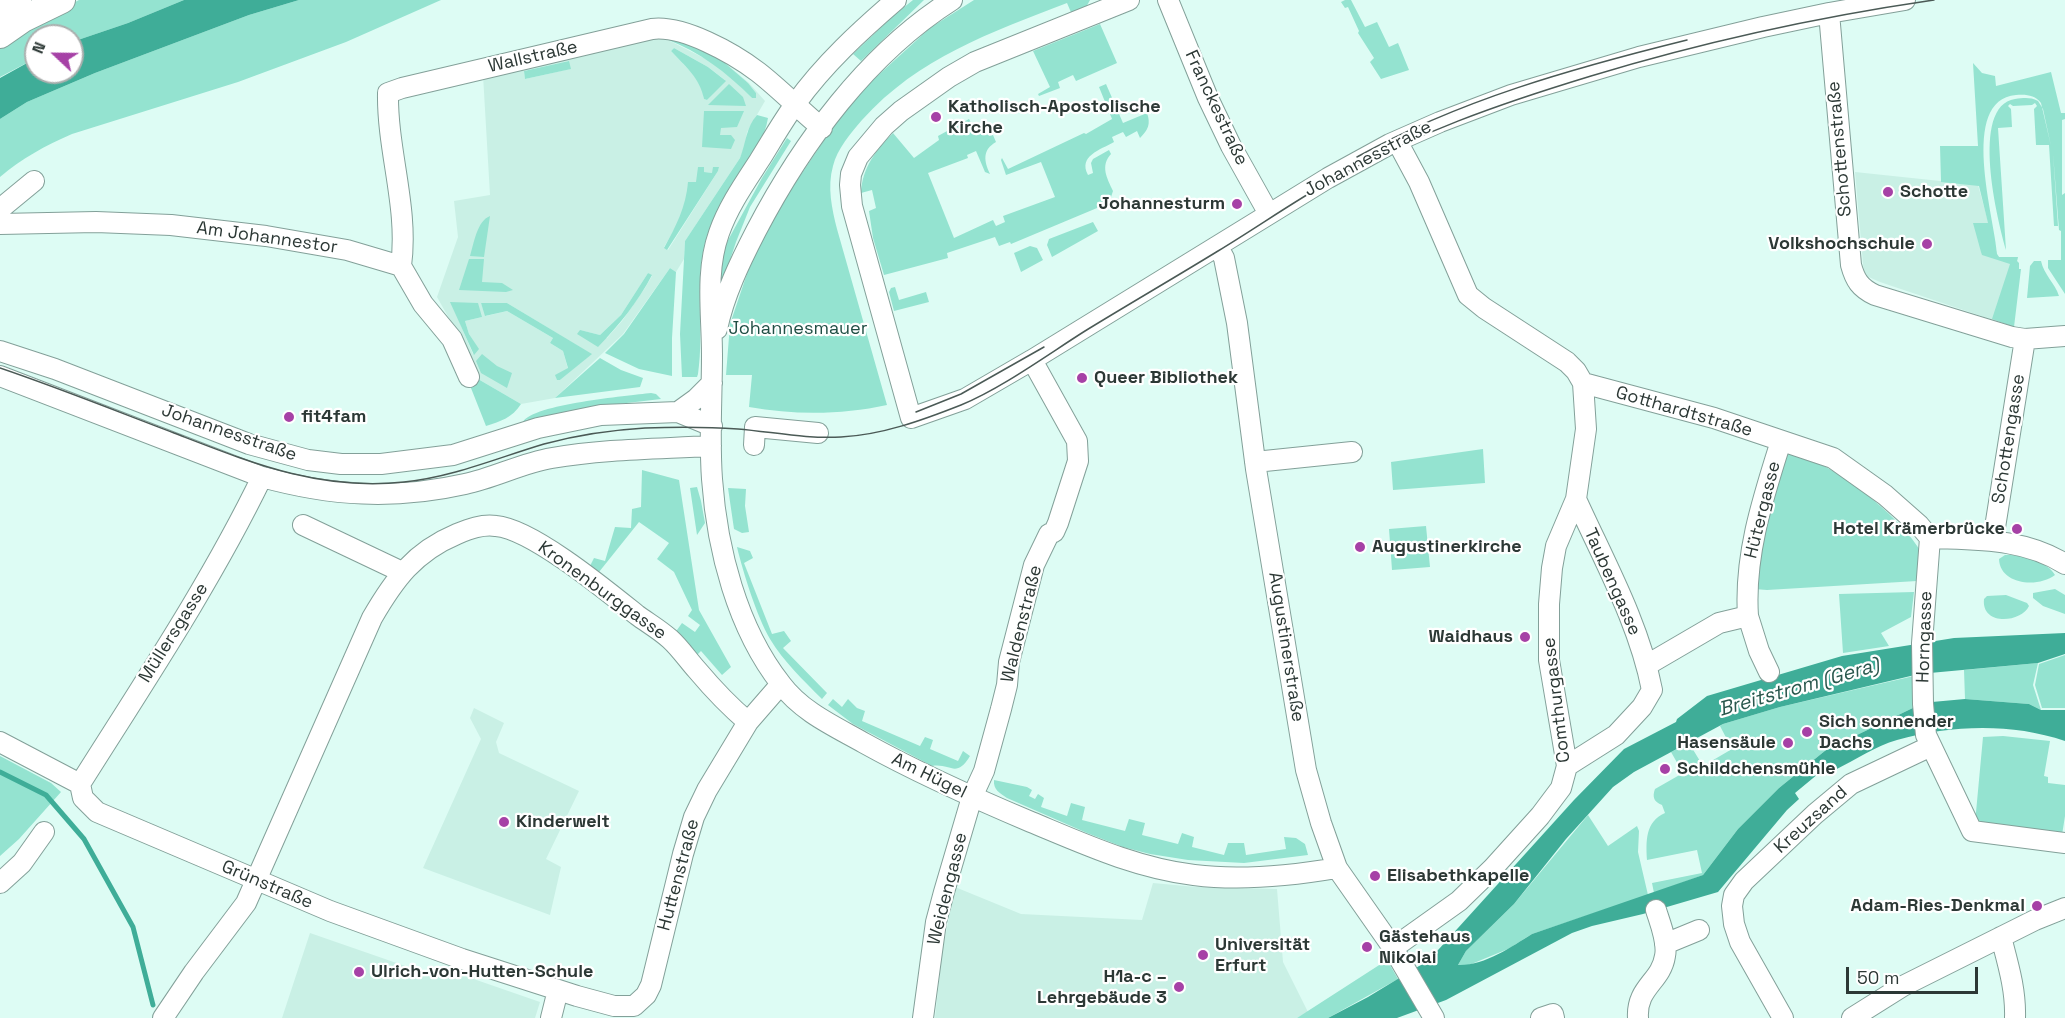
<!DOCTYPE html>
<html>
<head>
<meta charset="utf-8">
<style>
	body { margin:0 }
	#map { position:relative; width:2065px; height:1018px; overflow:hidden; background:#ddfcf4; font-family:"Space Grotesk",sans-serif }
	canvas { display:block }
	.north { position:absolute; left:24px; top:24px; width:60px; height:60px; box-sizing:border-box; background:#fff; border:2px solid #abafae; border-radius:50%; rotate:292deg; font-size:16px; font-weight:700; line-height:24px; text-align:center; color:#2c3835 }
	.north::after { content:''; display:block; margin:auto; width:21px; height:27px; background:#a641a6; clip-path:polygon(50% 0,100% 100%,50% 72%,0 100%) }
	.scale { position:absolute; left:1846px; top:967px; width:132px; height:27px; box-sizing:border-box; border:3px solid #2c3835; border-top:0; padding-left:8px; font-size:18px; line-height:21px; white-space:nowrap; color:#2c3835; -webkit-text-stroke:4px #fff; paint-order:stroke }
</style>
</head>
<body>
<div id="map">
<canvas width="2065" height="1018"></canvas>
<div class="north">N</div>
<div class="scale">50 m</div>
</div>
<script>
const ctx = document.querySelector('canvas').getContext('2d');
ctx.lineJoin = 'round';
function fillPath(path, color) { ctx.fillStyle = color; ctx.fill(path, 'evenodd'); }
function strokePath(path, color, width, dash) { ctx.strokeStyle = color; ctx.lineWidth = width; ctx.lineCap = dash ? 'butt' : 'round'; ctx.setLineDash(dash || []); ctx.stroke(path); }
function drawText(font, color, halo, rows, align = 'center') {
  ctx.font = font + ' "Space Grotesk",sans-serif'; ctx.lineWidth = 4.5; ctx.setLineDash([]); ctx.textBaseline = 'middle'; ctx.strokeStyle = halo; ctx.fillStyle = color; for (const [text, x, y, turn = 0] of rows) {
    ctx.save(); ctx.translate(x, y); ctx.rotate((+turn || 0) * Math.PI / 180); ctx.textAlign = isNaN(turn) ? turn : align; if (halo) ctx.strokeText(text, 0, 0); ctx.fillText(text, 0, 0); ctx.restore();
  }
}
const built = new Path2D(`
	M665,36L718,57L749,83L765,101L747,132L745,146L740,158L685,241L684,259L676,272L670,268L623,334L555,398L521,404L478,379L459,336L437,297L458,237L454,201L490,195L483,75ZM666,39L718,57L748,83L756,93L752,98L734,80L712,62ZM674,48L708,67L725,80L707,100L704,99L701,85L693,74L671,51ZM568,61L570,69L525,79L524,71ZM719,167L718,171L668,250L664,247L678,223L687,198L688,183H696L703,172L712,173ZM648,273L652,276L645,288L622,321L607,338L579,330L600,335L621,315ZM451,302L482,317L465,321L469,334L478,349L473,354ZM481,303H507L591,354L560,380H557L556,375L568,369L563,351L550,343L553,338L507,311L486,316Z
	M1855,172L1978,185L1997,254L1999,257H2018L2005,324L1880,282L1864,275Z
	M474,708L504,723L496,742L499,753L579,791L546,859L561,867L550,915L423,868L481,739L470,718Z
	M1153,883L1196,887L1277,889L1283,962L1308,1012L1297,1018H935L942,953L955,887L1021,914L1142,920Z
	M310,933L434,976L439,967L540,1002L535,1018H282Z`);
const green = new Path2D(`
	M79,0H184L128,23L72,42V36H36V58L0,77V46L23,30Z
	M299,0H441L346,42L238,82L72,134C45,146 22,158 0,177V119L27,102L95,73L249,15Z
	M913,0H924L861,61L853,54L892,17Z
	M974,0H1090L1084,11L1073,17L1067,3C990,33 919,57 862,120C851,133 837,149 833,166C827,187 832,209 837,229L887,405C842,415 794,415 749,407L752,375H726L730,324L750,265L777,210L833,127L863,89L930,28Z
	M1345,0H1351L1365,27L1377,22L1389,47L1398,43L1409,70L1381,79L1370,62L1374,58L1358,33L1359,31L1348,7L1345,8L1341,2Z
	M1100,24L1117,63L1076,81L1073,75L1058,82L1060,88L1039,96L1038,94L1050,87L1033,51Z
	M675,37L718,57L748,83L756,93V98H752C726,72 700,52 666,39Z
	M674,48L708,67L726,81L707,100L704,99C700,78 685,66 671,51Z
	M569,61L571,69L525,79L524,71Z
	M1973,63L1982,73L1995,76L1996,86L2051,72L2061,113H2065V119L2062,120V195L2065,193V294L2048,268V260H2061V231L2059,230L2053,153L2058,226H2054L2049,145H2036L2034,109L2037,106L2035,103L2032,105L2013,106L2010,104L2008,106L2011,109L2012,127L1998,128L2006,250C1998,222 1969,106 2015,99C2024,98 2030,97 2038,101L2043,109L2051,146L2041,103C2035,95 2026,94 2016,95C1958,100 1995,219 1997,254L1999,257H2018L2017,261L2019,263V269H2021L2014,327L1992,319L2010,264L1982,255L1981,252L1973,223H1988L1979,186L1941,182L1940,146H1978Z
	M729,84L743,97L746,106L708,105Z
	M1106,84L1123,123L1147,113C1151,124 1148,130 1140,138L1137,131L1126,137L1123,132L1112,137L1114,142C1100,150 1078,156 1088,175L1093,173L1091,163L1093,159L1109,150L1111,154C1100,166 1107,178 1113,191L1109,203L1011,244L1010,242L999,246L995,237L947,253L948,258L884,275L873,238L869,211L876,208L872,190L861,193C862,168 876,150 893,133L914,158L939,140L938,136L969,119L977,133L986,129L989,136L993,135L996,142C982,150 984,161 990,174L985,172L976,151L967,155L968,158L928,173L954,238L993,220L996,226L1005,222L1003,216L1055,197L1041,162L1006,175L1001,160L1002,158L1008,169L1084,133L1086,134L1112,119L1099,87Z
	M704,111H744L737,127L721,128L720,135H731L735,140L731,149L702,147Z
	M757,115L768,118C765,137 754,151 743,167C729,189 715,211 707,236C693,281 705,329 698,374L697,377H682L680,334L685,241L740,158C746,143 746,127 757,115Z
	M787,138L791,141L750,207L736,242L721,287H718L724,249L727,242L762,178Z
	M698,167H704V172L712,173L713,167H719L718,171L667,250L664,248C676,226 686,207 688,182H696Z
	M490,216L484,257L470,256C474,243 477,221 490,216Z
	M1093,222L1098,231L1052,257L1047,245L1049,239Z
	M1030,246L1037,248L1043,260L1021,272L1014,253Z
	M469,259H484L482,282L502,283L513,290L506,292L459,290Z
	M2034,261H2041C2044,275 2055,283 2059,296L2027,298L2030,266Z
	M670,268L676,272L672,338V376L639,369L605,353L624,334Z
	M648,273L652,275C638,302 619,325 598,347L577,334L580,330L600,335L621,315Z
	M895,287L899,300L926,292L929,302L894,311L889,292L891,288Z
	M450,302L478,303L482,317L465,321L469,334L479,349L474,355Z
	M481,303H507L592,354L560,380H557L555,375L568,368L563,351L550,343L553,338L507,311L485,316Z
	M482,354L497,366L512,373L507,388L481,373L476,361Z
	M600,358L621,370L643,378L640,387L555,398Z
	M478,379L521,404C512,418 501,421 486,426L469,383Z
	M651,393L656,394L661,399L584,408L528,421L527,419L526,422H523C533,404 627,396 651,393Z
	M1483,449L1485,483L1393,490L1391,462Z
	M1787,452C1797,455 1808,458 1818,463C1851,479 1903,520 1921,552L1917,581L1767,590L1754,589L1755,557Z
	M642,470L679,480L699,610L731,667L722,675L701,651L693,659L672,637L682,623L695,632L700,625L688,616L692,610L674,572L657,559L669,543L639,522L599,572L590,566L594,558L605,561L615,527L631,528L632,509L641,507Z
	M697,487L701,501L705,523L697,535L690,488Z
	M728,488L746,489L745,506L749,532L742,533L734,529Z
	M1426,526L1430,567L1392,570L1389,529Z
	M737,547L750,551L753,558L744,563L772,634L784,631L791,641L783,648L827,693L822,699C803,680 784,662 770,639C757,617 743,572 737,547Z
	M2005,555C2019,554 2048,561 2055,575C2038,588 2000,585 1999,559Z
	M2055,589L2065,595V614L2043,606L2033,598V593Z
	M1914,592L1911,617L1881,633L1889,646L1843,653L1839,594Z
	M2006,595L2027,603L2029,606C2021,623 1981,626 1984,599L1987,596Z
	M2065,655V708H2042L2035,685L2039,664Z
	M2038,663L2033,685L2041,710L2029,704L1965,699L1964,670Z
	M1918,675L1919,705L1826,750L1779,788L1738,829L1703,875L1654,893L1652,883L1702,873L1697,850L1647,860C1646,841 1645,822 1665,813L1662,805C1654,802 1652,797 1655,789L1683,773L1671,752L1689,743L1703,766L1732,749L1720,726L1723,724L1780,707Z
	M833,699L842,707L848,699L857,708L865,711L862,721L920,746L925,737L933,740L930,749L958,761L963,751L970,756C956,779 951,763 932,766L853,724L828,705Z
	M2003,736L2050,741L2044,776L2048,777V783L2065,785V816L2062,835L1975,823L1983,737Z
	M0,756L51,783L61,792L19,839L0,856Z
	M994,780L1027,787L1032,790L1029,796L1035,799L1038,794L1044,798L1041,807L1067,816L1071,803L1085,807L1082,820L1125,831L1129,819L1145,823L1142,835L1178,844L1182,833L1194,837L1192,847L1224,855L1228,843H1244L1246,855L1286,849L1284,837L1296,838L1305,844L1308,855L1244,863L1188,860L1150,854L1123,847L1087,833L1007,798C1000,793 993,790 994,780Z
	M1588,815L1608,846L1637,826L1639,831L1638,852L1648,895L1532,934L1508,949L1469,965H1458L1466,951L1514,904Z
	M1387,960L1398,979L1328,1018H1297Z`);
const water = new Path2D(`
	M184,0H299L249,15L95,73L27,102L0,119V78L36,58V72H72V42L128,23Z
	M2065,633V654L2038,663L1919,674L1780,707L1723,724L1634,772L1613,787L1566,839L1514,904L1466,951L1458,965C1484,966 1511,947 1532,934L1703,875L1738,829L1779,788L1826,750L1919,705L1932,702L1965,699L2029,704L2041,710H2065V741C2011,723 1952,725 1897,740C1876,746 1855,760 1835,770L1830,764L1795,793L1799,799L1787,810L1718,892L1643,914L1592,926L1572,933L1446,1000L1397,1018H1328L1368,997L1429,960L1574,800L1624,749L1676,722L1677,719L1707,696L1842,656L1954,638Z`);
const stream = new Path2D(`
	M0,772L46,795L84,839L133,927L153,1005`);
const minor = new Path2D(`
	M896,0C860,31 824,64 796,103C782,122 771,142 759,161C744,184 728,207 719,233C705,272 712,314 712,355C712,396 709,438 712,479C717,549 737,628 781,684C802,712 834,726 864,743C918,773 974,798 1031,822C1084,844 1136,868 1194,875C1241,881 1290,876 1337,868
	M1129,0L975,62L949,77L901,111L884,126L858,157L851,174L850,185L852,206L911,418L965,399L1032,360L1328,178L1390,144L1440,122L1511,95L1639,57L1763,27L1829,13L1905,0
	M1168,0L1208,98L1231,146L1269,214
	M1829,13L1851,265C1855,280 1860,288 1875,295L2012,337L2025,339L2065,336
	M1397,141L1419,182L1468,295L1484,308L1567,362L1576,371L1583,383L1714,418L1833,458L1885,495L1919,525L1930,538C1977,540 2024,538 2065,564
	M0,209L34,181
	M0,224L96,222L171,225L266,236L347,250L401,266L423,304L452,339L469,377
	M1218,247L1224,258L1237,323L1256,469L1306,770L1321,823L1337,868L1393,948L1434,1018
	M401,266C409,208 387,151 388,93L402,88L652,29C683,25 733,53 758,72C780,89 800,110 822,128
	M717,329C724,295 740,262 756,231C802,143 867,54 952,0
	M0,351L55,369L249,444L308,460L341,464H381L453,455L538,428L601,415L678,412L712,426
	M0,376L262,477C331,496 394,500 465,484C494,478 522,463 552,458C604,449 658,449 711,446
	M678,412L696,399L712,383
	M754,445L755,427L818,433
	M1255,462L1352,452
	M303,525L402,572
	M1930,538L1922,643L1923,704L1926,735L1972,831L2065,843
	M1993,540L2025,339
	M1748,616L1759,651L1769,672
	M1647,665L1719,623L1748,616C1744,555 1763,498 1781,441
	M0,742L80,784
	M1567,766L1616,735L1642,707L1652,690C1639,623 1604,561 1576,499
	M80,784L83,798L97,812L330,911L462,959L577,996L614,1006H634L646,995L651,985L683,854L694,817L707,790L748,722L781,684
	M80,784C143,684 210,584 262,477
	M0,883L22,863L44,832
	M2001,937C2008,964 2016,990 2015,1018
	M1665,944L1699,930
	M1393,948L1459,901L1493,868L1540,816L1561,788L1567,766L1549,660V604L1552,568L1556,546L1576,499L1586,429L1583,383
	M163,1018L194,972L246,903L372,618C394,580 414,552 457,534C469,529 482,524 496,526C532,529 607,591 637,615C648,623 660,630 670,639C680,648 688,660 697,670C713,689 729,706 748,722
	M551,1018L558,990
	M923,1018L936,922L944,892L972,797L984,771L1001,709L1007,685L1009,662L1034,565L1049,534L1054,532L1058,523L1078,461L1077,441L1032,360
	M1541,1018L1553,1014L1554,1018
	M1638,1018C1636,987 1661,982 1665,956C1668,942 1660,923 1656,910
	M1783,1018L1740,942L1734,924L1732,906L1734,895L1744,881L1815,814L1851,784L1931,746
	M1852,1018L1903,986L2035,920L2065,908`);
const major = new Path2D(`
	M0,10L18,0
	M0,35L23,19L62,0`);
const tram = new Path2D(`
	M1357,157C1459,100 1574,68 1687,40
	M0,368C59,388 116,411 174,433C252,463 319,491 404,482C453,477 497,458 544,444C577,435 611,430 645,428C676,427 708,427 738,429C773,432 807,439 841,437C882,435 923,420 961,405C1002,388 1047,355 1085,331C1129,304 1174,278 1218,251C1256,228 1293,202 1332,180C1416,133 1499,104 1591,76C1703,42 1817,17 1934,0
	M916,412L961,394L1044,347`);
const markers = [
	[936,117,6,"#a641a6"],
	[1888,192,6,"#a641a6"],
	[1237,204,6,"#a641a6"],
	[1927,244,6,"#a641a6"],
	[1082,378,6,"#a641a6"],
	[289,417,6,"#a641a6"],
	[2017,529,6,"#a641a6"],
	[1360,547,6,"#a641a6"],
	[1525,637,6,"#a641a6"],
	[1807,732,6,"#a641a6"],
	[1788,743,6,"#a641a6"],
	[1665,769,6,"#a641a6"],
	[504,822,6,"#a641a6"],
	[1375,876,6,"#a641a6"],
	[2037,906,6,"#a641a6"],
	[1367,947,6,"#a641a6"],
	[1203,955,6,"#a641a6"],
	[359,972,6,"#a641a6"],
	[1179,987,6,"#a641a6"]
];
const streetNames = [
	["Wallstraße",533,57,-13],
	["Franckestraße",1216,108,65],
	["Schottenstraße",1840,149,-95],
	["Johannesstraße",1368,159,-28],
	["Am Johannestor",267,238,8],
	["Gotthardtstraße",1684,412,16],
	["Johannesstraße",229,433,19],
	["Schottengasse",2009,439,-81],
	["Hütergasse",1763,510,-76],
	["Taubengasse",1612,582,66],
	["Kronenburggasse",602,591,36],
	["Waldenstraße",1022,624,-76],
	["Müllersgasse",174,633,-58],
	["Horngasse",1925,637,-88],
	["Augustinerstraße",1286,647,81],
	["Comthurgasse",1557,700,-97],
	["Am Hügel",929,776,26],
	["Kreuzsand",1811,820,-42],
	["Huttenstraße",679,875,-75],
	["Grünstraße",267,885,23],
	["Weidengasse",948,889,-76]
];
const poiNames = [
	["Katholisch-Apostolische",948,107],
	["Kirche",948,128],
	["Schotte",1900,192],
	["Johannesturm",1225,204,"right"],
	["Volkshochschule",1915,244,"right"],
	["Queer Bibliothek",1094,378],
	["fit4fam",301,417],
	["Hotel Krämerbrücke",2005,529,"right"],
	["Augustinerkirche",1372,547],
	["Waidhaus",1513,637,"right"],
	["Sich sonnender",1819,722],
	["Dachs",1819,743],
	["Hasensäule",1776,743,"right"],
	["Schildchensmühle",1677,769],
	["Kinderwelt",516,822],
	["Elisabethkapelle",1387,876],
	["Adam-Ries-Denkmal",2025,906,"right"],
	["Gästehaus",1379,937],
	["Nikolai",1379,958],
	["Universität",1215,945],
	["Erfurt",1215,966],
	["Ulrich-von-Hutten-Schule",371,972],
	["H1a-c –",1167,977,"right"],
	["Lehrgebäude 3",1167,998,"right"]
];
const parkNames = [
	["Johannesmauer",798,329]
];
const waterNames = [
	["Breitstrom (Gera)",1799,688,-16]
];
fillPath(built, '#c9f0e5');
fillPath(green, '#94e3d0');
fillPath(water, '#3fad98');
strokePath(stream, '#3fad98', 5);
strokePath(minor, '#83a099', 22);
strokePath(major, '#83a099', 28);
strokePath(minor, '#fff', 20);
strokePath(major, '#fff', 26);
strokePath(tram, '#4b5a56', 1.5);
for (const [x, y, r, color] of markers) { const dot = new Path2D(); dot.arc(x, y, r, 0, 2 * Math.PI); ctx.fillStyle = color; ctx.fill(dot); strokePath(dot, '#fff', 2); }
drawText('18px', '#2c3835', '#fff', streetNames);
drawText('bold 18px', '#2c3835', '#fff', poiNames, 'left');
drawText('18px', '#204f45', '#fff', parkNames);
drawText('italic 20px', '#29574d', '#fff', waterNames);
</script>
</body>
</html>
